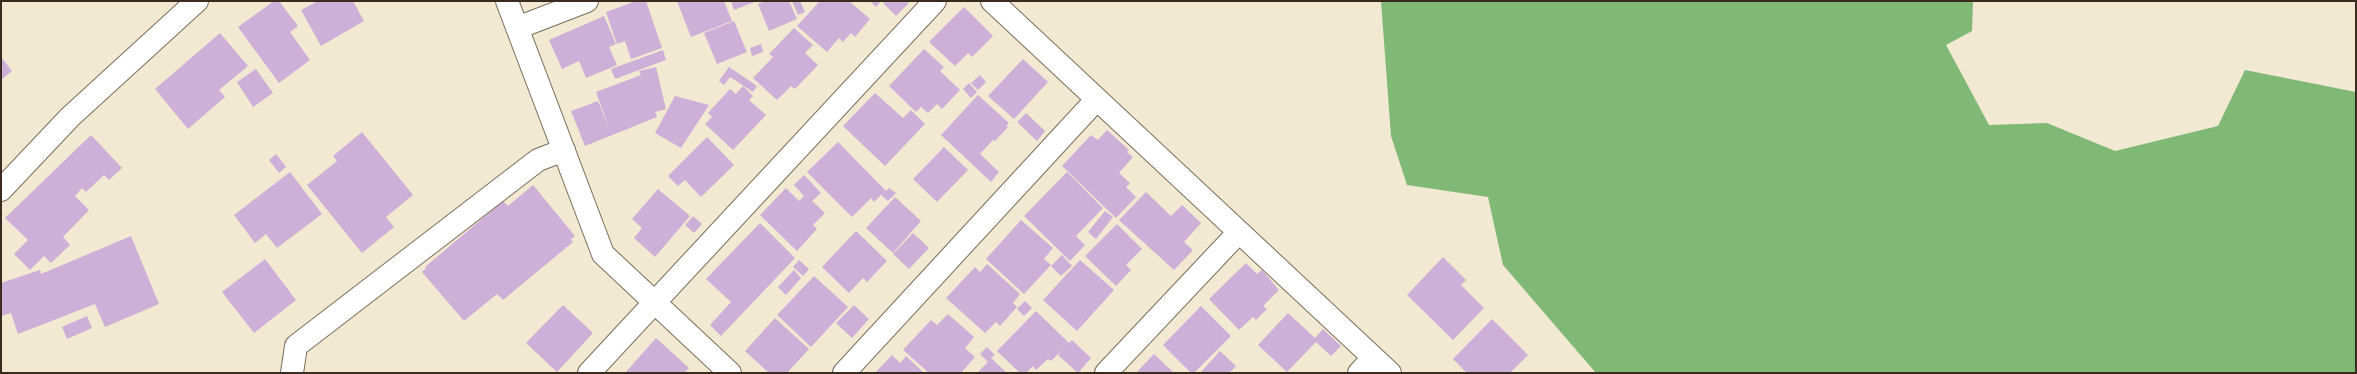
<!DOCTYPE html>
<html>
<head>
<meta charset="utf-8">
<style>
	body { margin:0 }
	#map { position:relative; width:2357px; height:374px; overflow:hidden; background:#f1e9d1; font-family:"IM FELL English",serif }
	canvas { display:block }
	.frame { position:absolute; inset:0; border:2px solid #3b2a1e; pointer-events:none }
</style>
</head>
<body>
<div id="map">
<canvas width="2357" height="374"></canvas>
<div class="frame"></div>
</div>
<script>
const ctx = document.querySelector('canvas').getContext('2d');
ctx.lineJoin = 'round';
function fillPath(path, color) { ctx.fillStyle = color; ctx.fill(path, 'evenodd'); }
function strokePath(path, color, width, dash) { ctx.strokeStyle = color; ctx.lineWidth = width; ctx.lineCap = dash ? 'butt' : 'round'; ctx.setLineDash(dash || []); ctx.stroke(path); }
const forest = new Path2D(`
	M1381,1H1973L1972,31L1946,45L1989,125L2047,123L2115,151L2218,126L2245,70L2356,92V373H1596L1503,265L1488,197L1407,185L1391,136Z`);
const building = new Path2D(`
	M274,1H279L298,26L290,32L310,60L279,83L238,27Z
	M318,1H353L364,21L321,46L301,10Z
	M636,1H646L662,48L631,59L625,41L617,44L606,12Z
	M677,1H724L732,21L691,37Z
	M731,1H757L734,10Z
	M766,1H789L797,19L769,31L758,4Z
	M792,1H800L805,12L798,15Z
	M820,1H849L870,19L855,37L851,33L843,42L839,38L827,52L797,26Z
	M870,1H881L876,7Z
	M885,1H907L909,3L896,16L883,3Z
	M964,7L993,36L972,57L968,53L955,66L929,42Z
	M604,16L616,44L609,47L617,65L586,78L579,61L562,69L549,40Z
	M734,21L747,52L717,64L704,33Z
	M794,28L813,45L805,53L818,65L795,89L791,86L777,100L753,78L773,57L769,54Z
	M220,33L248,66L219,90L225,97L188,129L155,89Z
	M761,44L763,52L752,56L750,48Z
	M924,49L944,67L940,71L960,90L942,109L937,104L928,113L921,107L916,112L889,86Z
	M663,50L666,60L615,79L611,69Z
	M1,57L12,71L1,80Z
	M1023,59L1048,82L1014,119L988,96Z
	M656,67L666,109L655,112L657,117L585,146L571,111L598,101L610,130L596,92L641,75L639,71Z
	M729,67L757,86L753,92L730,77L724,85L719,81Z
	M256,69L273,93L253,107L237,82Z
	M980,75L986,82L978,90L971,83Z
	M969,83L977,92L971,98L963,89Z
	M743,86L753,96L749,100L766,115L733,150L705,124L712,117L708,113L730,89L736,94Z
	M875,93L903,118L911,110L925,124L885,166L843,126Z
	M978,95L1009,123L1006,126L1008,127L995,141L993,140L980,154L999,172L991,182L941,135Z
	M675,96L709,105L681,148L655,133Z
	M1026,113L1045,131L1037,141L1017,122Z
	M1107,130L1129,150L1127,152L1133,157L1119,173L1130,183L1126,187L1136,197L1116,218L1062,166L1091,135L1098,140Z
	M362,132L413,195L386,217L394,227L362,253L307,185L337,161L333,156Z
	M91,135L122,168L109,180L104,175L86,192L82,188L75,196L89,210L63,237L70,245L51,263L44,256L30,270L14,254L28,240L5,218Z
	M707,137L734,165L701,197L685,180L678,186L668,176Z
	M838,142L886,191L889,188L896,193L888,201L881,195L874,202L871,198L852,217L807,172Z
	M944,147L968,170L937,202L913,179Z
	M276,154L286,167L279,173L269,160Z
	M290,172L322,214L277,248L266,234L255,243L234,215Z
	M1067,172L1103,208L1076,236L1085,245L1070,261L1024,216Z
	M804,175L821,193L812,201L825,213L813,225L817,229L797,251L760,215L786,188L799,201L804,196L794,185Z
	M533,185L575,236L571,239L573,242L503,300L497,294L464,321L422,272L426,268L425,267L503,201L508,206Z
	M658,189L690,216L655,257L634,238L642,228L632,219Z
	M1146,192L1171,216L1182,205L1201,223L1184,242L1193,250L1174,270L1119,220Z
	M895,197L921,221L893,253L866,228Z
	M1105,211L1113,217L1096,239L1088,232Z
	M693,216L702,224L694,233L685,225Z
	M1021,220L1053,248L1044,259L1051,265L1024,294L986,259Z
	M760,223L795,258L721,336L710,325L731,302L706,279Z
	M1117,224L1142,249L1126,265L1131,270L1116,286L1085,256Z
	M856,231L887,261L867,282L863,278L849,293L822,267Z
	M913,233L929,248L909,269L893,254Z
	M131,236L159,304L105,327L95,304L18,334L11,313L1,316V283L40,270L41,274Z
	M1062,255L1072,266L1061,276L1051,266Z
	M1443,257L1466,280L1461,285L1484,308L1453,340L1407,295Z
	M265,259L296,300L254,333L222,292Z
	M799,260L809,269L803,276L793,267Z
	M1080,260L1114,290L1077,331L1043,300Z
	M1246,263L1257,274L1262,270L1279,290L1263,306L1267,309L1256,320L1253,317L1239,330L1209,299Z
	M987,264L1020,294L1013,303L1017,307L1000,326L996,322L985,333L946,298L975,267L980,272Z
	M794,270L801,278L786,295L778,287Z
	M814,276L848,307L811,347L777,315Z
	M1025,301L1032,308L1024,316L1017,309Z
	M563,305L593,333L557,372L526,343Z
	M854,305L869,319L852,338L836,323Z
	M1201,306L1231,336L1194,373H1191L1163,345Z
	M1036,311L1069,343L1072,340L1091,358L1078,373L1058,355L1065,347L1051,361L1048,359L1036,370L1033,366L1026,373H1020L997,351Z
	M1288,313L1315,338L1323,329L1341,346L1331,356L1316,342L1287,372L1258,345Z
	M948,314L974,337L965,348L975,357L961,373H929L903,350L931,320L937,325Z
	M87,316L92,328L67,339L62,327Z
	M775,318L809,349L787,373H769L745,351Z
	M1492,319L1528,355L1510,373H1467L1453,359Z
	M656,338L689,368L684,373H625Z
	M987,347L995,355L991,358L1007,373H977L988,362L980,354Z
	M1220,351L1236,366L1229,373H1200Z
	M1154,354L1174,373H1136Z
	M892,355L900,363L906,356L924,373H875Z`);
const minor = new Path2D(`
	M507,1L603,254L730,373
	M992,1L1390,373
	M517,28L587,1
	M292,373L296,346L538,160L564,150
	M589,373L935,1
	M844,373L1097,99
	M1106,373L1239,232
	M1359,373L1373,358`);
const tertiary = new Path2D(`
	M1,190L70,117L197,1`);
fillPath(forest, '#80b876');
fillPath(building, '#ceafd7');
strokePath(minor, '#7b6d5d', 24);
strokePath(tertiary, '#7b6d5d', 24);
strokePath(minor, '#fff', 22);
strokePath(tertiary, '#fff', 22);
</script>
</body>
</html>
